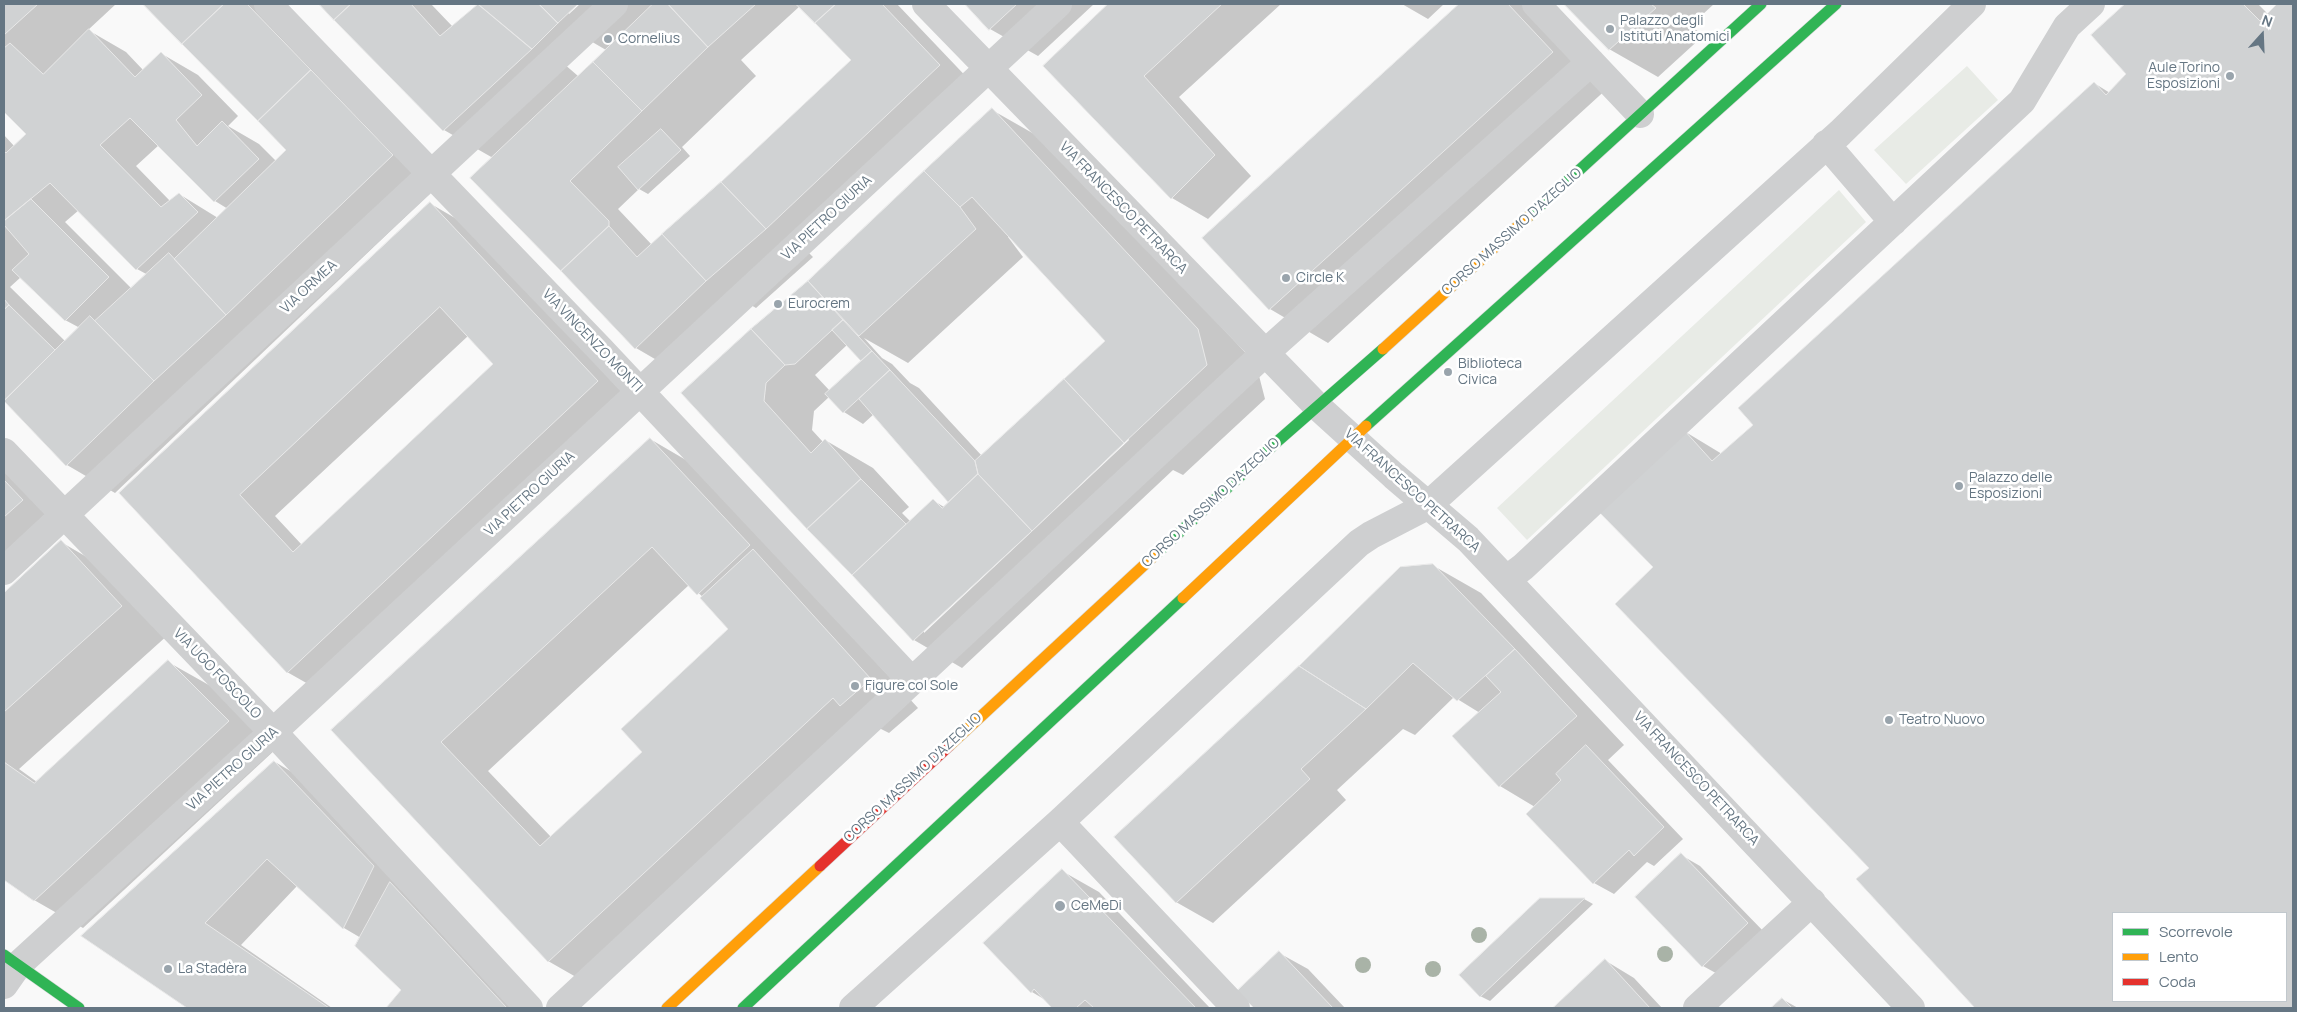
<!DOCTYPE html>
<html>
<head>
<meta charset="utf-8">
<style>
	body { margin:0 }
	#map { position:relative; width:2297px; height:1012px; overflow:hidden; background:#f9f9f9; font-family:Manrope,sans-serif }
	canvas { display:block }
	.frame { position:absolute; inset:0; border:5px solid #657683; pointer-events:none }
	.legend { position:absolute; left:2112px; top:912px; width:175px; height:90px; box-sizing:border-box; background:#fff; border:1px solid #c1c8cd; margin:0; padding:6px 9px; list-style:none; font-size:15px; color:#657683 }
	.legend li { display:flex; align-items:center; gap:10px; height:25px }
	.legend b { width:25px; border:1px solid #c1c8cd }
	.north { position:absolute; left:2237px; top:10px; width:50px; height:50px; -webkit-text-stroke:4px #fff; paint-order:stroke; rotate:20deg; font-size:14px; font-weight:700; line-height:20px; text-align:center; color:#657683 }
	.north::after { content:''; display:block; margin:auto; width:18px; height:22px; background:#657683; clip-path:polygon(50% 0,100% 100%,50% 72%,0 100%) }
</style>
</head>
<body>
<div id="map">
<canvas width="2297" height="1012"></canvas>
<div class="frame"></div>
<ul class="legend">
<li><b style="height:6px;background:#30b455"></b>Scorrevole</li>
<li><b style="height:6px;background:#ff9f0a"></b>Lento</li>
<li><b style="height:6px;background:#e5322d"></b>Coda</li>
</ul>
<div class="north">N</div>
</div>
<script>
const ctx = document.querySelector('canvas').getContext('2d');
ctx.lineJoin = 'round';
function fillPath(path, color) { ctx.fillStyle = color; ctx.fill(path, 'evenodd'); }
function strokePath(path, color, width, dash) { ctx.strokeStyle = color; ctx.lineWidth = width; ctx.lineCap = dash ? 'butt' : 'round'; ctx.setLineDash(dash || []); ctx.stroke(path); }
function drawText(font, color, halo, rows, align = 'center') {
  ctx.font = font + ' Manrope,sans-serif'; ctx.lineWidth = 5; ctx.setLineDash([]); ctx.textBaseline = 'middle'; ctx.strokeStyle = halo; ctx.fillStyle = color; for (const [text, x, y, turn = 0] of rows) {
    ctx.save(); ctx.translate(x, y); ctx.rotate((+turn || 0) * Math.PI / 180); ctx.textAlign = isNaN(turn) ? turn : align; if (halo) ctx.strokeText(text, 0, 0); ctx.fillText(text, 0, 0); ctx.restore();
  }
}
const green = new Path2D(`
	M1967,66L1998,100L1906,184L1874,150Z
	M1839,190L1866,222L1527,540L1497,508Z`);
const shadow = new Path2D(`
	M4,4H116L88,30L126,52L144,71L162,54L198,75L238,116L228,126L259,144L277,162L288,150L145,4H267L441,183L115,493L67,465L4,401V135L15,147L28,134L4,110ZM159,145L215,201L228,209L218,218L179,194L170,201L136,166ZM79,210L137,269L148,275L132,289L65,222ZM21,277L65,320L80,328L66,342L10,287Z
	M322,4H431L453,27L479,4H576L568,12L569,14L580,4H897L976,87L804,248L813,257L756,308L744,301L672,369L636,348L493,158L444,130ZM800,6L852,61L721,184L652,245L618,209L639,189L648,194L690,156L682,147L756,76L741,60ZM582,36L606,50L578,76L563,63Z
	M966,4H1094L1038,56L990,29Z
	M1110,4H1281L1179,97L1251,176L1208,219L1172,198L1045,66Z
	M1402,4H1444L1428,19Z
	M1461,4H1525L1610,86L1328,343L1270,309L1204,238Z
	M1566,4H1714L1691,25L1703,36L1658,77L1609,49Z
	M2127,4H2258L2268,14L2279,4H2293V1008H1977L1858,879L1871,868L1655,567L1684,431L1722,454L1755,425L2094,83L2110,93L2128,74L2092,35ZM2113,913H2286V1001H2113Z
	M992,110L1050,143L1256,364L1265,399L1183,475L1173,470L962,668L914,640L682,393L809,282ZM1009,235L1107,341L982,456L919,388L910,383L892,364L882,358L864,338L908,363L1023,257L1008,237ZM847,345L863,361L830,391L815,375ZM829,397L844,412L863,424L874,414L950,502L944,507L934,501L911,522L902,513L909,507L873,468L825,440L823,442L812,430L814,411ZM1128,438L1129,440L924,633V629Z
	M431,204L467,225L634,403L324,693L287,672L120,494ZM468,336L495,364L302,545L275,516Z
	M650,439L698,467L918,708L889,733L879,728L597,989L548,961L333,730ZM689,585L703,597L730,629L644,752L551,837L488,771Z
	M4,464L58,521L4,554Z
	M61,542L109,570L169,634L19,769L37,782L168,662L216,689L276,749L83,928L34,900L4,878V595Z
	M1432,565L1481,593L1624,745L1608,760L1683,839L1654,866L1647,862L1614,894L1594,883L1528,814L1535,807L1500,786L1480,713L1454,697L1415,735L1403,729L1337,790L1346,800L1213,923L1176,902Z
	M275,762L311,783L528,1008H388L403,990L361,938L344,928L297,886L241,945L332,1008H189L83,936Z
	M1681,855L1700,866L1767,935L1723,977L1703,966L1637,898Z
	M1062,871L1099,892L1210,1008H1053L1047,1001L1032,992L985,943Z
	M1540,899H1584L1593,904L1490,1001L1480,996Z
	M1279,953L1308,969L1345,1008H1255L1239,991Z
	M1606,961L1634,978L1662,1008H1554Z
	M1782,999L1798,1008H1773Z`);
const building = new Path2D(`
	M4,4H38L4,35Z
	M143,4H224L182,44Z
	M224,4H247L311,70L258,121L182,44Z
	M319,4H351L334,20Z
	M351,4H411L440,36L478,4L532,49L443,131L334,20Z
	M478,4H539L558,23L532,49Z
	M539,4H578L558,23Z
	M653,4H668L708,47L642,111L593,62Z
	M668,4H756L708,47Z
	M796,4H836L815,23Z
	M836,4H882L940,65L766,229L721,182L851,60L815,23Z
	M965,4H1017L989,30Z
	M1108,4H1222L1144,76L1215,155L1171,199L1043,66Z
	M1459,4H1508L1553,52L1269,310L1202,238Z
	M1564,4H1651L1656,8L1609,50Z
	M2125,4H2243L2260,21L2277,4H2293V1008H1975L1856,879L1869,868L1615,604L1653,567L1598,511L1684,430L1712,461L1753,425L1738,408L2094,82L2106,95L2126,74L2091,35ZM2113,913H2286V1001H2113Z
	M89,29L135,77L161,52L202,95L176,120L197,146L222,121L259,159L214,202L130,118L100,145L161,207L179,193L198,212L136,270L50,183L4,221V151L6,153L26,134L4,112V48L10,43L43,74Z
	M593,62L642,111L570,181L609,221V226L561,271L470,178Z
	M311,70L393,155L226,315L174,259L286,150L258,121Z
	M992,108L1198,329L1207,365L1124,443L1064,379L1105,341L972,197L960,207L924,171Z
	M661,129L681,150L638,190L618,167Z
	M924,171L960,207L976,229L859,336L808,281Z
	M721,182L766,229L706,281L662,234Z
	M31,199L109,277L65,321L12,270L29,254L4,225V221Z
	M430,202L598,381L287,673L119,493ZM440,307L493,364L293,552L240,495Z
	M609,226L637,257L662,234L706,281L635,349L561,271Z
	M169,253L226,315L154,381L95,321Z
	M808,281L843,320L795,364L785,365L751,329Z
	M4,299L9,305L4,310Z
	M9,305L55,350L4,401V310Z
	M90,316L154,381L66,466L4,401Z
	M843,320L872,351L861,361L832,330Z
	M751,329L785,365L766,383L764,401L811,453L825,439L861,479L807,529L681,393Z
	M872,351L890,370L843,413L825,394Z
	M890,370L975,461L978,474L948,502L859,399Z
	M1064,379L1124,443L1032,531L978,474L975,461Z
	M650,438L750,545L697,595L652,547L441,742L540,846L642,752L621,729L728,629L700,598L753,549L871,679L840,706L833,698L548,962L331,730Z
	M978,474L1032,531L913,641L852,575L933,499L942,508Z
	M861,479L906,524L852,575L807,529Z
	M4,480L23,500L4,517Z
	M61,540L122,606L4,712V593Z
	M1433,564L1515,649L1457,701L1413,663L1366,709L1299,666L1400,567Z
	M1515,649L1577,716L1499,787L1452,736L1501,692L1486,676Z
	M168,660L229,721L34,901L4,880V762L34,783Z
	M1299,666L1366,709L1301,769L1310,779L1176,903L1114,837Z
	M1586,745L1664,827L1634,856L1629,850L1593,884L1526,814L1561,780L1556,774Z
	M274,761L374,866L343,929L267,859L205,923L329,1008H187L81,936Z
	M1681,853L1748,923L1702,967L1635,897Z
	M1062,869L1196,1008H1094L1085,1000L1076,1008H1052L1034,989L1031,993L983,943Z
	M390,882L506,1007L505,1008H386L401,990L355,946Z
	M1540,898H1585L1480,997L1459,975Z
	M1279,951L1333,1008H1254L1237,991Z
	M1605,959L1650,1008H1553Z
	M1782,998L1792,1008H1771Z`);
const street = new Path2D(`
	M268,4L600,349L912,681
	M926,4L1318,407L1394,476L1468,539L1911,1008
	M1536,4L1640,114
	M1826,144L1893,222
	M4,452L273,732L529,1008
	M4,571L614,4
	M1507,579L1523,567L2022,101L2067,26L2091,4
	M1060,822L1236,1008
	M4,985L18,965L273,732L1058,4
	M560,1008L1265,353L1591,62
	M853,1008L1060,822L1359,543L1371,535L1427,506L1840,133L1972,4
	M1697,1008L1812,902`);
const fast = new Path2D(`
	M1529,216L1761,4
	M1366,426L1836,4
	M1155,555L1279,440L1383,349
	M4,955L79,1008
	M743,1008L1183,598`);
const slow = new Path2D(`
	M1383,349L1529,216
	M1183,598L1366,426
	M949,746L1155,555
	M667,1008L820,866`);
const jam = new Path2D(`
	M820,866L949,746`);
const trees = [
	[1479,935],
	[1665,954],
	[1363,965],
	[1433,969]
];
const markers = [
	[1610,29,5,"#99a4ac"],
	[608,39,5,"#99a4ac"],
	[2230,76,5,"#99a4ac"],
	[1286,278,5,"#99a4ac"],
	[778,304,5,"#99a4ac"],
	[1448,372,5,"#99a4ac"],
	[1959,486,5,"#99a4ac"],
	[855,686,5,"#99a4ac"],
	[1889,720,5,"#99a4ac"],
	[1060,906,6,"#99a4ac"],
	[168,969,5,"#99a4ac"]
];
const poiNames = [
	["Palazzo degli",1620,21],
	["Istituti Anatomici",1620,37],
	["Cornelius",618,39],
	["Aule Torino",2220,68,"right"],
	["Esposizioni",2220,84,"right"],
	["Circle K",1296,278],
	["Eurocrem",788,304],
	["Biblioteca",1458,364],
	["Civica",1458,380],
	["Palazzo delle",1969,478],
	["Esposizioni",1969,494],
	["Figure col Sole",865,686],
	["Teatro Nuovo",1899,720],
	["CeMeDi",1071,906],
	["La Stadèra",178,969]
];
const streetNames = [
	["VIA FRANCESCO PETRARCA",1123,208,46],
	["VIA PIETRO GIURIA",827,218,-43],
	["CORSO MASSIMO D'AZEGLIO",1512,232,-42],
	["VIA ORMEA",309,287,-43],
	["VIA VINCENZO MONTI",592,341,46],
	["VIA FRANCESCO PETRARCA",1412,491,42],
	["VIA PIETRO GIURIA",530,494,-43],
	["CORSO MASSIMO D'AZEGLIO",1211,503,-43],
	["VIA UGO FOSCOLO",217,674,46],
	["VIA PIETRO GIURIA",233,769,-42],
	["CORSO MASSIMO D'AZEGLIO",913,778,-43],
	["VIA FRANCESCO PETRARCA",1696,779,47]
];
fillPath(green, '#e8ebe6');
fillPath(shadow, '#0003');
fillPath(building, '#d0d2d3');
strokePath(building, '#e8e8e8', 1);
strokePath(fast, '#d5d6d7', 12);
strokePath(slow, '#d5d6d7', 12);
strokePath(jam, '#d5d6d7', 12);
strokePath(street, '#cecfd0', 28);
strokePath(fast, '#30b455', 11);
strokePath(slow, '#ff9f0a', 11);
strokePath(jam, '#e5322d', 11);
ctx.fillStyle = '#a9b3a7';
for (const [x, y] of trees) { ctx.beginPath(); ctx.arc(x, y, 8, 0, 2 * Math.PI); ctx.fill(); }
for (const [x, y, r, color] of markers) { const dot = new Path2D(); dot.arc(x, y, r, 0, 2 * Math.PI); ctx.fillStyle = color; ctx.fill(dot); strokePath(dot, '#fff', 2); }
drawText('14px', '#657683', '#fff', poiNames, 'left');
drawText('14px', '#657683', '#fff', streetNames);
</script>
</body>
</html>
